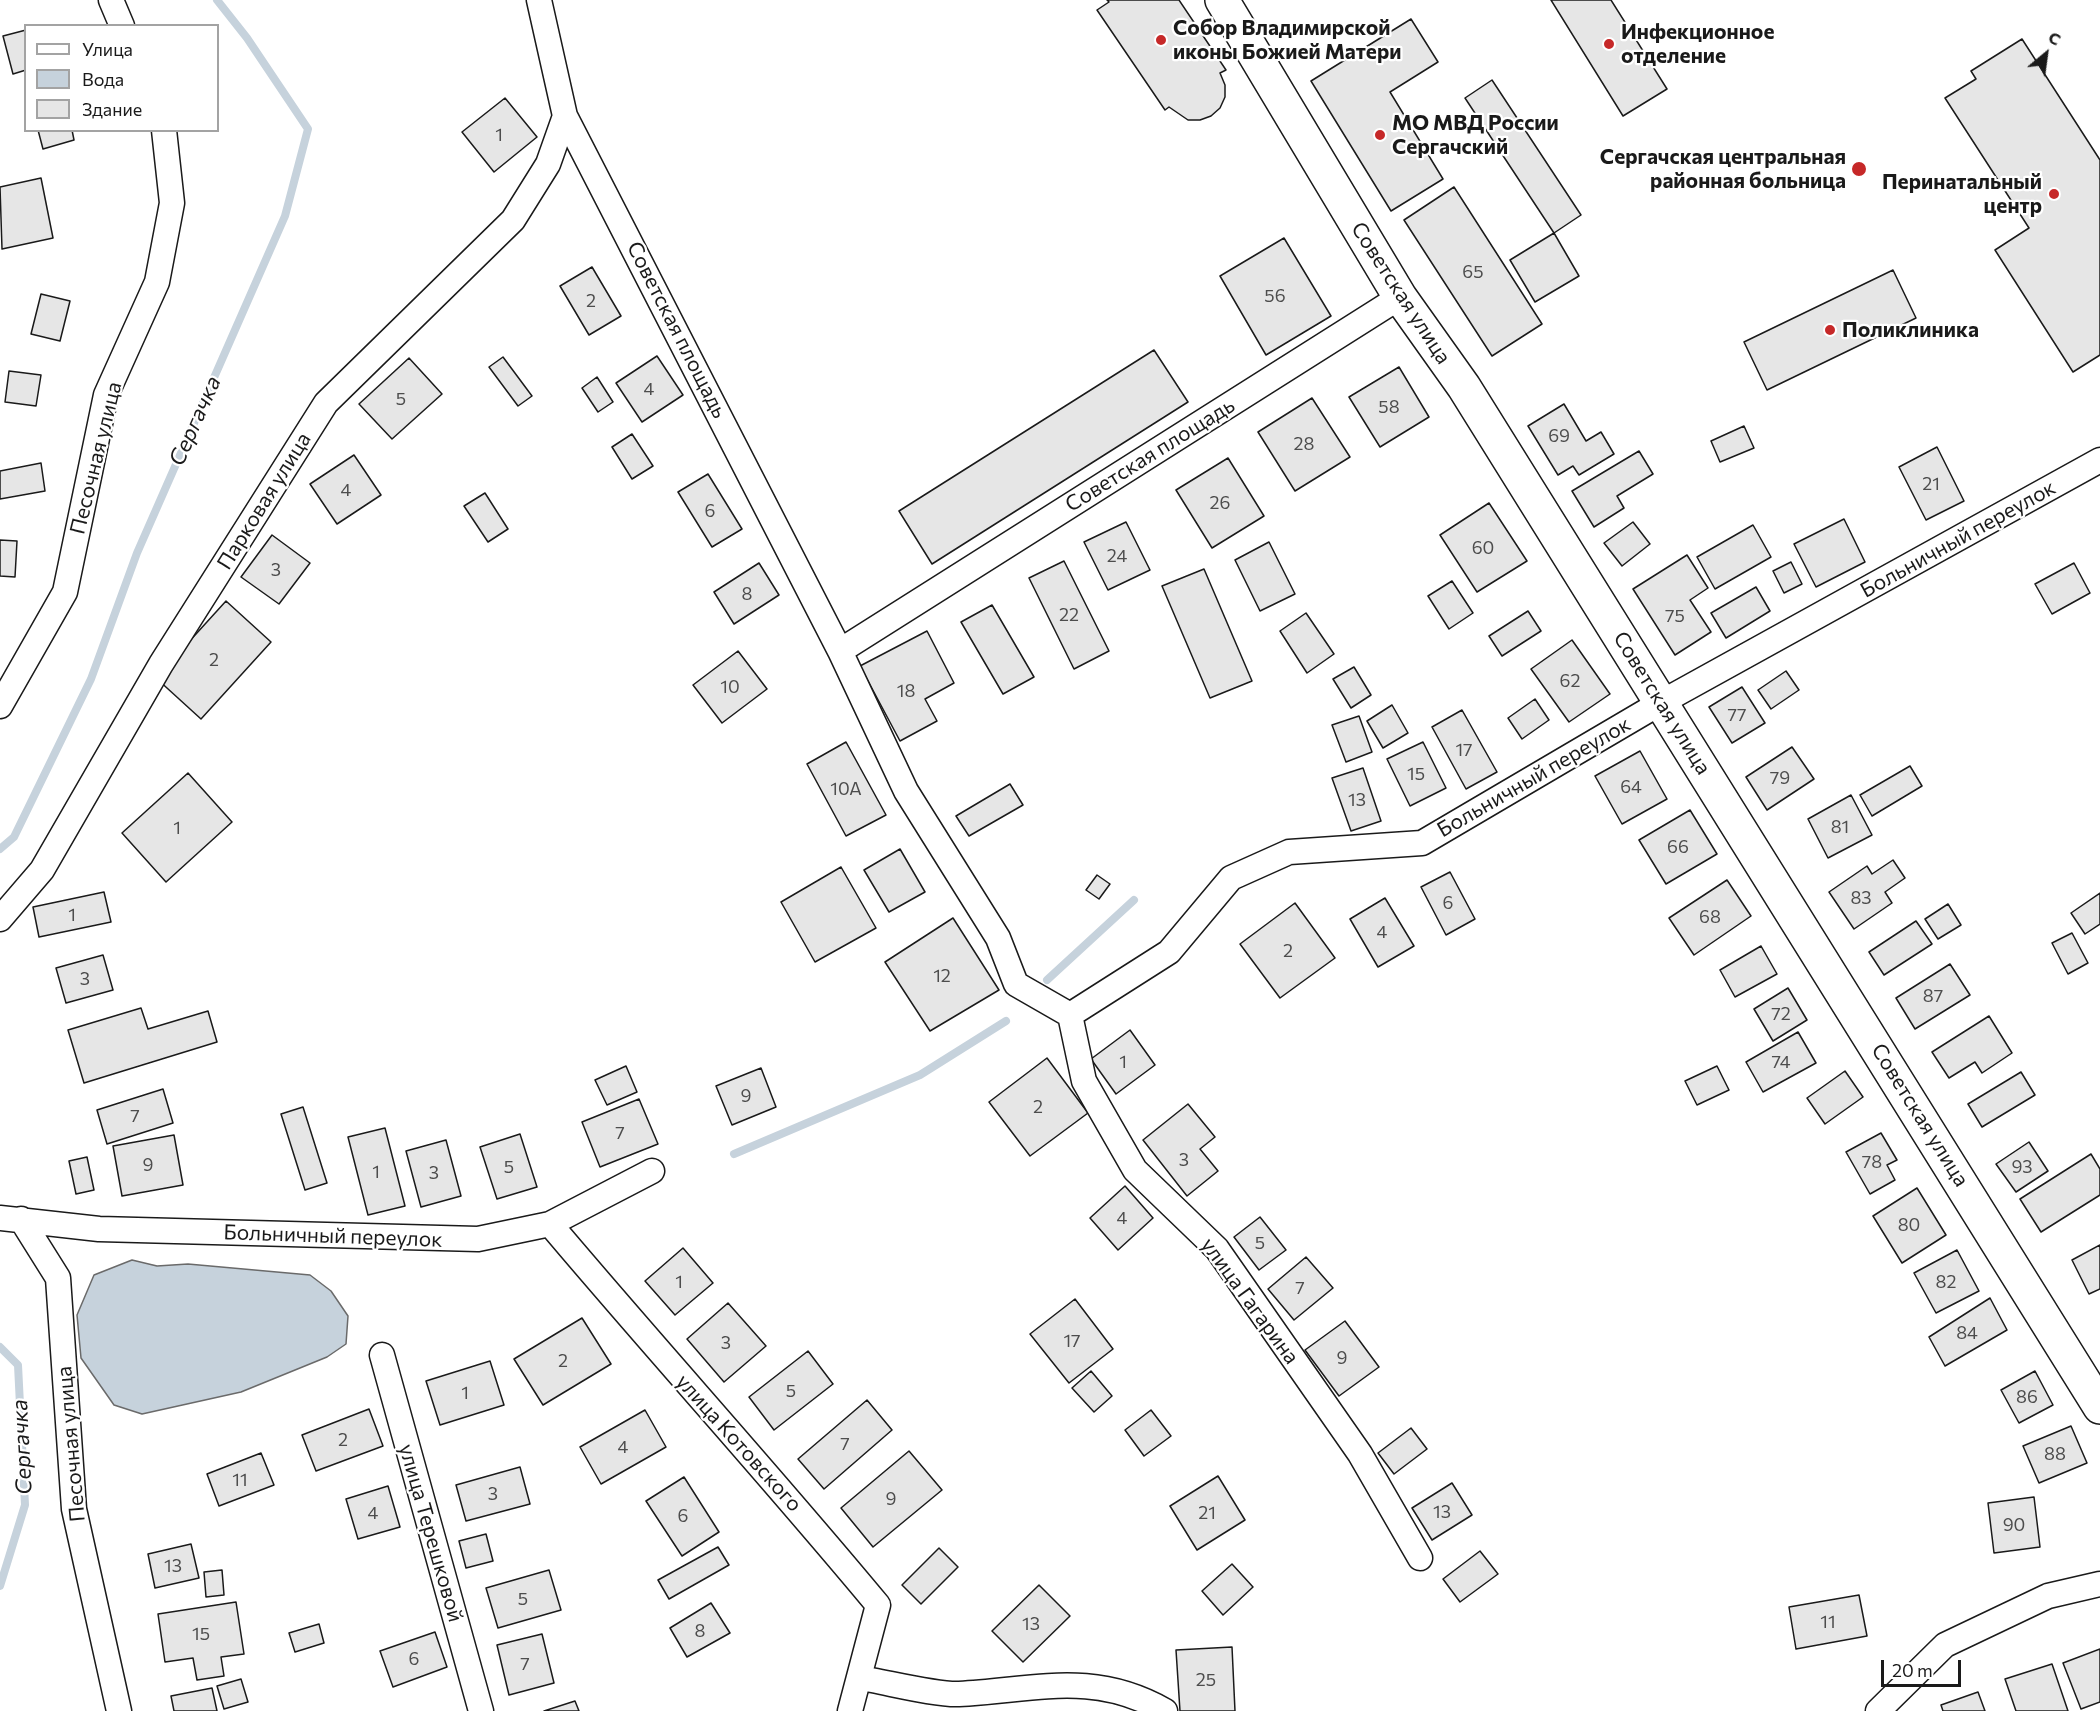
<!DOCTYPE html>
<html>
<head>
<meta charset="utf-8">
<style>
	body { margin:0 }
	#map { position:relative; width:2100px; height:1711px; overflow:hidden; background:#fff; font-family:Commissioner,sans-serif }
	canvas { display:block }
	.legend { position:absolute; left:24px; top:24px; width:195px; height:108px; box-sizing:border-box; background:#fff; border:2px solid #a3a3a3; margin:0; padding:8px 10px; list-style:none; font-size:18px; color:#1a1a1a }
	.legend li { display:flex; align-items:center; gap:12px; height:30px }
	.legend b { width:30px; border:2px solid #a3a3a3 }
	.north { position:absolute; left:2016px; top:24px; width:60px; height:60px; -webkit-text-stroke:4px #fff; paint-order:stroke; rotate:29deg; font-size:16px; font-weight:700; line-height:24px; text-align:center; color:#1a1a1a }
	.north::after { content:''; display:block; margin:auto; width:21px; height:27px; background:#1a1a1a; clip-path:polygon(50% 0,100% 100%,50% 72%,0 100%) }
	.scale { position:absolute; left:1881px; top:1660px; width:80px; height:27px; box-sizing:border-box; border:3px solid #1a1a1a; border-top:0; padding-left:8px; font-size:18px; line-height:21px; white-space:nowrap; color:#1a1a1a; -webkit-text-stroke:4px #fff; paint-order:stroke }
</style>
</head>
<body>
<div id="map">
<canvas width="2100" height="1711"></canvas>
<ul class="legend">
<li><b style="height:8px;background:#fff"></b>Улица</li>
<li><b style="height:16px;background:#c6d2dc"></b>Вода</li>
<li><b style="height:16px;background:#e6e6e6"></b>Здание</li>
</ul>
<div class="north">С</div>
<div class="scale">20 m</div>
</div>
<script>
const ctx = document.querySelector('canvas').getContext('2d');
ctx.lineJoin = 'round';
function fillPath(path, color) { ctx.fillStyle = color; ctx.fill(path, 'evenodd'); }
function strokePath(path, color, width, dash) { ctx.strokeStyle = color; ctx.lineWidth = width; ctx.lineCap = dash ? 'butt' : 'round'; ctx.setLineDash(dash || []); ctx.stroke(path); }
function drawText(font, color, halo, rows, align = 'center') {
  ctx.font = font + ' Commissioner,sans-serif'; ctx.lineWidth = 4.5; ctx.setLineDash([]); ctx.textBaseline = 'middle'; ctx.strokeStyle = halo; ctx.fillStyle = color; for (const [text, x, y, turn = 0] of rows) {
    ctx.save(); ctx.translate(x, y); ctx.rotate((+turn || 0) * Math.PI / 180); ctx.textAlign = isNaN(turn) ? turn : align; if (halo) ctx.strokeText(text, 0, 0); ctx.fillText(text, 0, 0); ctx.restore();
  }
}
const water = new Path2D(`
	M132,1260L157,1266L188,1264L310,1275L331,1291L348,1316L346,1344L327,1357L241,1392L142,1414L114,1405L81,1358L77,1315L94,1275Z`);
const stream = new Path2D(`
	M0,849L14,837L91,679L137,553L285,216L308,129L247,38L217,0
	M1047,980L1134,900
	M734,1154L920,1075L1006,1021
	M0,1347L18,1365L25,1505L0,1586`);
const building = new Path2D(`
	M1107,0H1179L1226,70L1220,73L1225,85V97L1220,108L1211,116L1200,120H1188L1169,107L1165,110L1097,10L1109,2Z
	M1551,0H1611L1667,89L1623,116Z
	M1411,19L1438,62L1390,92L1443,179L1391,211L1311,81Z
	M26,30V70L13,74L3,36Z
	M2022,39L2100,160V355L2073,372L1995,250L2029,228L1945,98L1976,79L1971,71Z
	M1492,80L1581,215L1554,233L1465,98Z
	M505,98L537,137L494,172L462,132Z
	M38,130H72L74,140L43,149Z
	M41,178L53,238L2,249L0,187Z
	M1454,187L1542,324L1492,356L1404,220Z
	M1554,233L1579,276L1535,302L1510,260Z
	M1284,238L1331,316L1266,355L1220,276Z
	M592,267L621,316L589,335L560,286Z
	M1893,270L1916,318L1767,390L1744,342Z
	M41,294L70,301L60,341L31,334Z
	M1154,350L1188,402L932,564L899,511Z
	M657,356L683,395L642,422L616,383Z
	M503,357L532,396L518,406L489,367Z
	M409,358L442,394L392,439L359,404Z
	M1399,367L1429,417L1380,447L1349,397Z
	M9,371L41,375L36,406L5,402Z
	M597,377L613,402L598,412L582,388Z
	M1312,398L1350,457L1295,491L1258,432Z
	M1564,404L1586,441L1601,432L1614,454L1579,475L1573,466L1558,475L1528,426Z
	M1744,426L1754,448L1720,462L1711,441Z
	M632,434L653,466L632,479L612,447Z
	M1937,447L1964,501L1926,520L1899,467Z
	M1639,451L1653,474L1617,496L1624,508L1594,527L1572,491Z
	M354,455L381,495L337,524L310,484Z
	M1228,458L1264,516L1212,548L1176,490Z
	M41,463L45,491L0,499V471Z
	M708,474L742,529L712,547L678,492Z
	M485,493L508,529L488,542L464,506Z
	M1489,503L1527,561L1477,592L1440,535Z
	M1844,519L1865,562L1816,587L1794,544Z
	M1126,522L1150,570L1108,590L1084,542Z
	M1633,522L1650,544L1622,566L1604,543Z
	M1753,525L1771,557L1715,589L1697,557Z
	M272,535L310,563L279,604L241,577Z
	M0,540L17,541L15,577L0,576Z
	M1269,542L1295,594L1260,611L1235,560Z
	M1687,555L1708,588L1690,600L1711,632L1675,655L1633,589Z
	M1064,561L1109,651L1074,669L1029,578Z
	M1791,562L1802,584L1784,593L1773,571Z
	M759,563L779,595L734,624L714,592Z
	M2074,563L2090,593L2052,614L2035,584Z
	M1204,569L1252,681L1210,698L1162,586Z
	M1452,581L1473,613L1449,629L1428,596Z
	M1756,587L1770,611L1726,638L1711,613Z
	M226,601L271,642L201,719L156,678Z
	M992,605L1034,677L1003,694L961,622Z
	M1528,611L1541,631L1502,656L1489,636Z
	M1306,613L1334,654L1307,673L1280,631Z
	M927,631L954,683L925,699L937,721L900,741L860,666Z
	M1572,640L1610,694L1569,722L1531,669Z
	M738,651L767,689L722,723L693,685Z
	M1354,667L1371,695L1351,708L1333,679Z
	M1786,671L1799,690L1771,709L1758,690Z
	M1742,687L1765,723L1732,743L1709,707Z
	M1535,699L1549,720L1522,739L1508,718Z
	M1392,705L1408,733L1383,748L1367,721Z
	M1462,710L1497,772L1466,789L1432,727Z
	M1359,716L1372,752L1346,762L1332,725Z
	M846,742L886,815L846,836L807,764Z
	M1423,742L1446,788L1410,806L1387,759Z
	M1792,747L1814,779L1767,810L1746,777Z
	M1640,751L1667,799L1622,824L1595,776Z
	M1910,766L1922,786L1872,816L1860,795Z
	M1363,768L1381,821L1351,831L1332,778Z
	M188,773L232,822L166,882L122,833Z
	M1010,784L1023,805L969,836L956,816Z
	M1851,795L1872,835L1828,858L1808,819Z
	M1690,810L1717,854L1666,884L1639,840Z
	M900,849L925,892L889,912L864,870Z
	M1893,860L1905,878L1885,892L1892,903L1854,929L1829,892L1867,866L1872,874Z
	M841,867L876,928L815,962L781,902Z
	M1450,872L1475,919L1446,935L1421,887Z
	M1097,875L1110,884L1099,899L1086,890Z
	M1727,880L1751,916L1694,955L1669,918Z
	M104,892L111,922L39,937L33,907Z
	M2100,893V924L2085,934L2071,913Z
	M1385,898L1414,946L1378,967L1350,919Z
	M1295,903L1335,958L1280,998L1240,944Z
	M1948,904L1961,925L1938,939L1925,919Z
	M953,918L999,990L930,1031L885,962Z
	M1916,921L1932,944L1884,975L1869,952Z
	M2072,933L2088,963L2068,974L2052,943Z
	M1761,946L1777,974L1735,997L1720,970Z
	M103,955L113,990L66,1003L56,968Z
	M1950,964L1970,995L1915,1029L1896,998Z
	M1788,988L1807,1020L1773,1041L1754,1009Z
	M141,1008L148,1029L208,1011L217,1042L84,1083L68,1030Z
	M1989,1016L2012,1053L1982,1073L1975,1062L1949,1078L1932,1052Z
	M1130,1030L1155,1065L1116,1094L1091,1059Z
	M1798,1032L1816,1063L1763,1092L1746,1062Z
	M1047,1058L1088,1113L1030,1156L989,1102Z
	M626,1066L637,1092L607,1105L595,1080Z
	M1717,1066L1729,1090L1697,1105L1685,1081Z
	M761,1068L776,1107L732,1125L716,1086Z
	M1845,1071L1863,1097L1825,1124L1807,1098Z
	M2021,1072L2035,1095L1982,1127L1968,1104Z
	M163,1089L173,1123L107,1144L97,1110Z
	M639,1099L658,1144L600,1167L582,1122Z
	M1188,1104L1215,1137L1200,1149L1218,1171L1187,1196L1143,1140Z
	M303,1107L327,1183L305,1190L281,1114Z
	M385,1128L405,1206L368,1215L348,1137Z
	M1881,1133L1897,1160L1887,1165L1895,1180L1870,1194L1846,1152Z
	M520,1134L537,1187L497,1199L480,1147Z
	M174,1135L183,1185L122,1196L113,1146Z
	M446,1140L461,1196L421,1207L406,1151Z
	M2029,1142L2048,1171L2016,1192L1996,1164Z
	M2091,1154L2100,1169V1195L2041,1232L2020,1199Z
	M87,1157L94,1190L76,1194L69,1161Z
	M1125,1186L1153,1218L1118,1250L1090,1218Z
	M1917,1188L1946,1235L1902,1263L1873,1216Z
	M1260,1217L1286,1250L1259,1270L1234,1237Z
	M2100,1245V1289L2089,1294L2072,1260Z
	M683,1248L713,1283L675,1315L645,1281Z
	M1957,1250L1979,1291L1936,1313L1914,1273Z
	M1306,1257L1333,1288L1294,1320L1268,1289Z
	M1990,1298L2007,1330L1945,1366L1929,1337Z
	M1075,1299L1113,1349L1069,1383L1030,1334Z
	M728,1303L766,1346L724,1382L687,1339Z
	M582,1318L611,1364L543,1405L514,1359Z
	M1345,1321L1379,1367L1339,1396L1305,1350Z
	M808,1351L833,1384L774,1430L749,1397Z
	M490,1361L504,1405L440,1425L426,1381Z
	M1091,1371L1112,1396L1094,1412L1072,1388Z
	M2035,1371L2053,1405L2019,1423L2001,1390Z
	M867,1400L892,1430L824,1489L798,1459Z
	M369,1409L383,1446L316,1471L302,1435Z
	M645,1410L666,1447L601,1484L580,1447Z
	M1151,1410L1171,1436L1144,1456L1125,1430Z
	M2071,1426L2087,1463L2039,1483L2023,1446Z
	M1411,1428L1427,1449L1394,1474L1378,1453Z
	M909,1451L942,1490L873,1547L841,1508Z
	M261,1453L274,1485L219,1506L207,1474Z
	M520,1467L530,1504L466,1521L456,1485Z
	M1218,1476L1245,1520L1197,1550L1170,1506Z
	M684,1477L719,1532L682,1556L646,1501Z
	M1452,1483L1472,1515L1432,1540L1412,1508Z
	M388,1486L400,1527L358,1539L346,1499Z
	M2034,1497L2040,1547L1994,1553L1988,1503Z
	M486,1534L493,1561L466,1568L459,1541Z
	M191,1544L199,1578L155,1588L148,1554Z
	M718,1547L729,1565L669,1599L658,1580Z
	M939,1548L958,1567L921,1604L902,1585Z
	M1480,1551L1498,1574L1460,1602L1443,1579Z
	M1232,1564L1253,1587L1223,1615L1202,1591Z
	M222,1570L224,1595L206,1597L204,1572Z
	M549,1570L561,1610L498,1628L486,1588Z
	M1039,1585L1070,1616L1023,1662L992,1631Z
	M1859,1595L1867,1636L1796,1649L1789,1607Z
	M236,1602L244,1654L221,1657L224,1676L197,1680L193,1658L165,1662L158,1614Z
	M711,1603L730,1633L687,1657L670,1628Z
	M319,1624L324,1643L295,1652L289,1633Z
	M435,1632L447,1667L393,1687L380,1651Z
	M542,1634L554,1683L509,1695L497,1645Z
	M1232,1647L1235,1711H1180L1176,1650Z
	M2100,1649V1702L2081,1709L2063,1663Z
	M2052,1664L2068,1711H2016L2005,1679Z
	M241,1679L248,1702L224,1709L217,1686Z
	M212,1688L217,1711H174L171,1696Z
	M1978,1692L1985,1711H1943L1941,1705Z
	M575,1701L579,1711H544Z`);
const minor = new Path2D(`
	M111,0L122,26
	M539,0L565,116L840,651
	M0,706L65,592L106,395L157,282L172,203L164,130
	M0,919L42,870L161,664L326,403L513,220L548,164L565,116
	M1070,1015L1169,952L1231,878L1289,852L1422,843L1662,702L2100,460
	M1070,1015L1016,984L998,938L906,791L840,651L1400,297
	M1070,1015L1084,1081L1135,1170L1217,1249L1360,1454L1420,1558
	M0,1218L99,1229L478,1239L550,1224L652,1171
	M21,1219L58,1278L74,1509L119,1711
	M550,1224C658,1352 771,1476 878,1605L850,1711
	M382,1355L481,1711
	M860,1678C886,1682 935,1695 959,1694C1036,1690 1093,1670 1165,1711
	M1878,1711L1945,1645L2048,1596L2100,1584`);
const secondary = new Path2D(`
	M1222,0L1400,297L1464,387L2100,1407`);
const markers = [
	[1161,40,6,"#c62828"],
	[1609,44,6,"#c62828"],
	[1380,135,6,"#c62828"],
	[1859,169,8,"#c62828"],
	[2054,194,6,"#c62828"],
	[1830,330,6,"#c62828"]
];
const numberNames = [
	["1",499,135],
	["65",1473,272],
	["56",1275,296],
	["2",591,301],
	["4",649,389],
	["5",401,399],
	["58",1389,407],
	["69",1559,436],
	["28",1304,444],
	["21",1931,484],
	["4",346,490],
	["26",1220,503],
	["6",710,511],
	["60",1483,548],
	["24",1117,556],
	["3",276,570],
	["8",747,594],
	["22",1069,615],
	["75",1675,616],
	["2",214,660],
	["62",1570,681],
	["10",730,687],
	["18",906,691],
	["77",1737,715],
	["17",1464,750],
	["15",1416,774],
	["79",1780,778],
	["64",1631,787],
	["10А",846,789],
	["13",1357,800],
	["81",1840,827],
	["1",177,828],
	["66",1678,847],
	["83",1861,898],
	["6",1448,903],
	["1",72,915],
	["68",1710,917],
	["4",1382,932],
	["2",1288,951],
	["12",942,976],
	["3",85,979],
	["87",1933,996],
	["72",1781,1014],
	["1",1123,1062],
	["74",1781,1062],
	["9",746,1096],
	["2",1038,1107],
	["7",135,1116],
	["7",620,1133],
	["3",1184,1160],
	["78",1872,1162],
	["9",148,1165],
	["5",509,1167],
	["93",2022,1167],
	["1",376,1172],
	["3",434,1173],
	["4",1122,1218],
	["80",1909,1225],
	["5",1260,1243],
	["1",679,1282],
	["82",1946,1282],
	["7",1300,1288],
	["84",1967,1333],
	["17",1072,1341],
	["3",726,1343],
	["9",1342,1358],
	["2",563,1361],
	["5",791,1391],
	["1",465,1393],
	["86",2027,1397],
	["2",343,1440],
	["7",845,1444],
	["4",623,1447],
	["88",2055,1454],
	["11",240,1480],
	["3",493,1494],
	["9",891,1499],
	["13",1442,1512],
	["4",373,1513],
	["21",1207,1513],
	["6",683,1516],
	["90",2014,1525],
	["13",173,1566],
	["5",523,1599],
	["11",1828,1622],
	["13",1031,1624],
	["8",700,1631],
	["15",201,1634],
	["6",414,1659],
	["7",525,1664],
	["25",1206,1680]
];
const poiNames = [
	["Собор Владимирской",1173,28],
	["иконы Божией Матери",1173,52],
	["Инфекционное",1621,32],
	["отделение",1621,56],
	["МО МВД России",1392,123],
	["Сергачский",1392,147],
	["Сергачская центральная",1846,157,"right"],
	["районная больница",1846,181,"right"],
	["Перинатальный",2042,182,"right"],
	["центр",2042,206,"right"],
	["Поликлиника",1842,330]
];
const streetNames = [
	["Советская улица",1401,293,57],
	["Советская площадь",677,330,63],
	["Советская площадь",1150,455,-32],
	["Песочная улица",96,458,-76],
	["Парковая улица",264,501,-58],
	["Больничный переулок",1958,539,-29],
	["Советская улица",1662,703,58],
	["Больничный переулок",1534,777,-30],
	["Советская улица",1920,1115,58],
	["Больничный переулок",333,1236,2],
	["улица Гагарина",1250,1301,54],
	["улица Котовского",739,1443,48],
	["Песочная улица",71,1444,-95],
	["улица Терешковой",431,1533,74]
];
const waterNames = [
	["Сергачка",195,421,-66],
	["Сергачка",22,1447,-93]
];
fillPath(water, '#c6d2dc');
strokePath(water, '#6a6a6a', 1.5);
strokePath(stream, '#c6d2dc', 8);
fillPath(building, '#e6e6e6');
strokePath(building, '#1a1a1a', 1.5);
strokePath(minor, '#1a1a1a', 27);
strokePath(secondary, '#1a1a1a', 36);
strokePath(minor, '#fff', 24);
strokePath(secondary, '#fff', 33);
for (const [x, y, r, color] of markers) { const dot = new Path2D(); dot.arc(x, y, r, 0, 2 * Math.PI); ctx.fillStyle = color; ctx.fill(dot); strokePath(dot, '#fff', 2); }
drawText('18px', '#4d4d4d', null, numberNames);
drawText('bold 21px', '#1a1a1a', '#fff', poiNames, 'left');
drawText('21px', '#1a1a1a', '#fff', streetNames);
drawText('italic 22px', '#1a1a1a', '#fff', waterNames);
</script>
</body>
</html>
